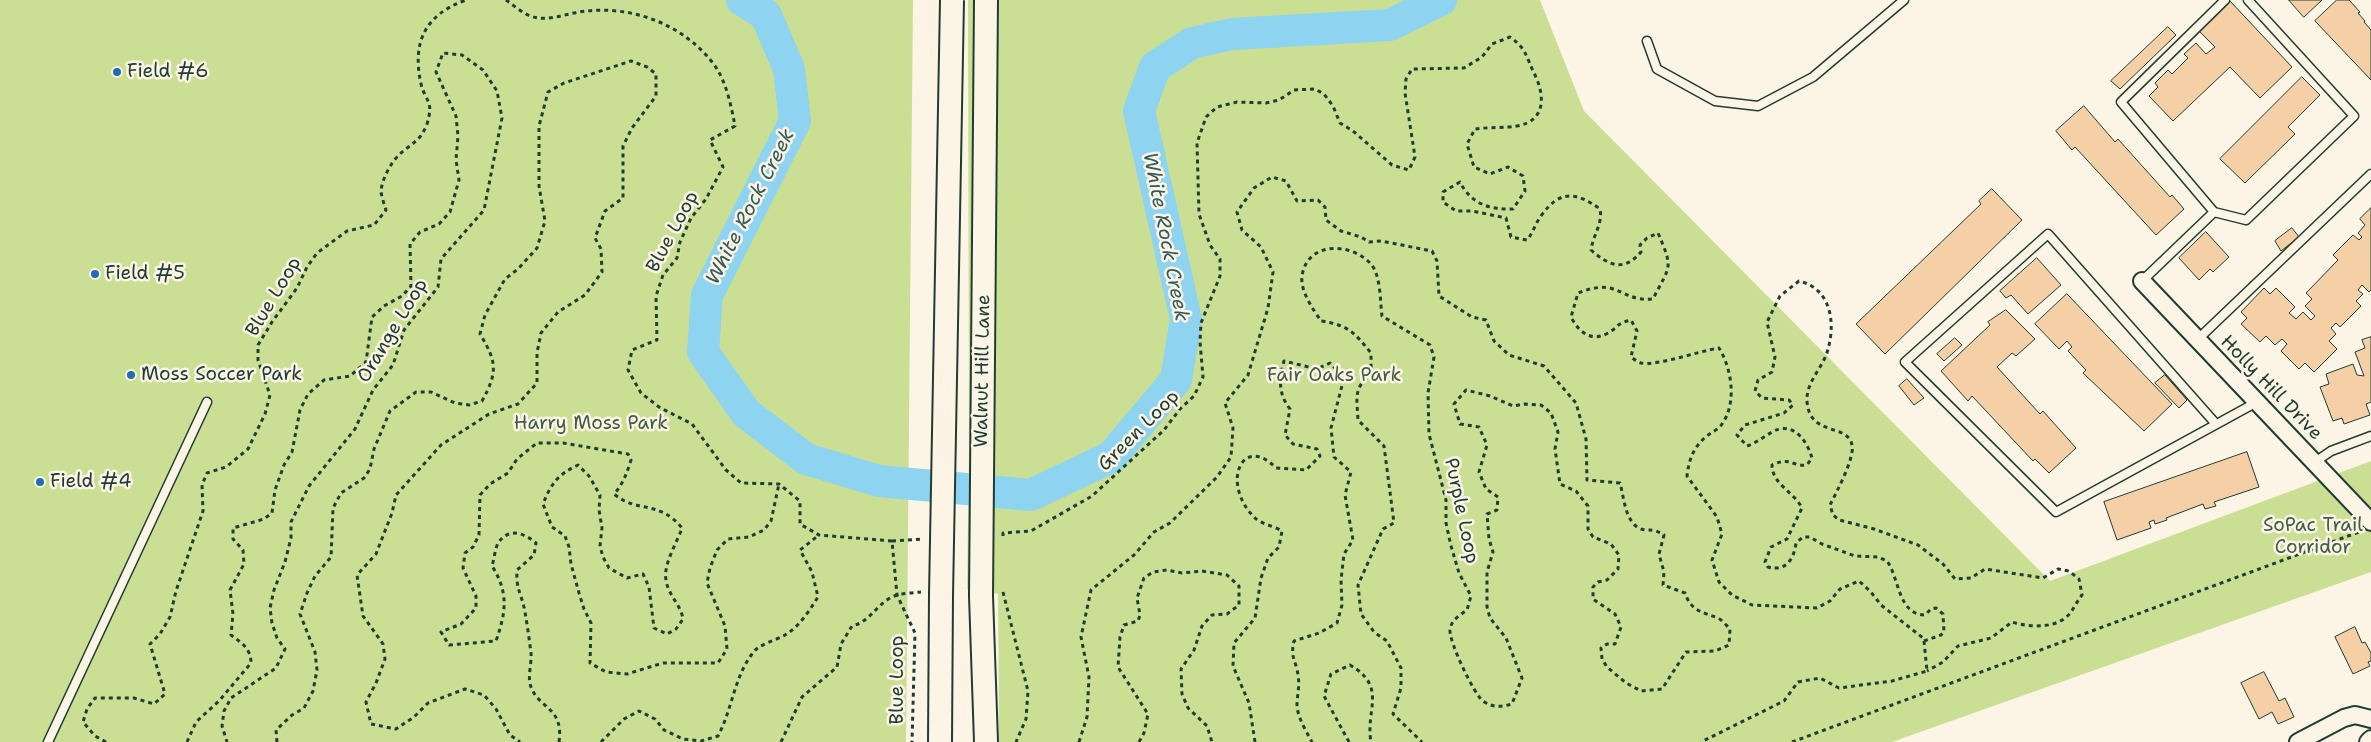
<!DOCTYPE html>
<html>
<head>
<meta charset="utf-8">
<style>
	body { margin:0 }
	canvas { display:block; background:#fcf5e5 }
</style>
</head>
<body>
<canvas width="2371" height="742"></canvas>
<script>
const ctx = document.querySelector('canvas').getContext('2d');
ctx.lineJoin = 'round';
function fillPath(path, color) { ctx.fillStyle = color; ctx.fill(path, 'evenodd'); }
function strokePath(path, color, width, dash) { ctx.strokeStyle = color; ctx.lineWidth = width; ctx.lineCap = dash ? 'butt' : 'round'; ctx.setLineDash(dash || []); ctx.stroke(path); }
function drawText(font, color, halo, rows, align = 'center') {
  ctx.font = font + ' "Shantell Sans",sans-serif'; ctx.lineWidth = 5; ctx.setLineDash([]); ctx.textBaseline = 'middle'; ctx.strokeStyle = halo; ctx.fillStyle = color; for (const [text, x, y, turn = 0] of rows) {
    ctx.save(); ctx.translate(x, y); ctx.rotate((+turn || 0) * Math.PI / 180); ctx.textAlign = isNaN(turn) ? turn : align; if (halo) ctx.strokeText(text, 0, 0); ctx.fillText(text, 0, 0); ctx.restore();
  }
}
const green = new Path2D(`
	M0,0H913L906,742H0Z
	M968,0H1540L1584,111L2050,581L2371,461V572L1892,742H999L998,594L967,589L969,450Z`);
const river = new Path2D(`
	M742,0L766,15L789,69L795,121L707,295L703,352L746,413L806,459L879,481L1031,495L1111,457L1176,380L1186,319L1139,111L1155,67L1192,43L1232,34L1390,25L1441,0`);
const building = new Path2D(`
	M2289,0H2322L2304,17Z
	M2337,0H2349L2360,12L2358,13L2365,21L2364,22L2371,30V80L2315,21Z
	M2230,1L2292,67L2260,98L2230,67L2173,121L2149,96L2158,87L2155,83L2168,70L2172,74L2188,58L2184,54L2196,43L2206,54L2215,47L2199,31Z
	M2168,27L2176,35L2120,89L2111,81Z
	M2302,77L2320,95L2288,127L2295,134L2245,183L2220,159Z
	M2084,106L2115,142L2118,139L2170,197L2172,195L2184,209L2156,235L2075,147L2072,150L2056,131Z
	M1992,189L2022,220L1885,354L1856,324L1981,204L1979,201Z
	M2371,208V290L2369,292L2362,285L2358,290L2363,294L2356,301L2361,306L2340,327L2336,323L2331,328L2336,334L2329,341L2337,349L2314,372L2305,363L2299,369L2281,351L2287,344L2282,339L2275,345L2266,336L2260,342L2241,324L2247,318L2241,312L2264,288L2270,294L2276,288L2295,307L2289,313L2296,319L2303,312L2311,320L2315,316L2305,306L2312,299L2306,293L2338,260L2333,255L2353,235L2359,240L2362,237L2358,233L2365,225L2360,219Z
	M2292,228L2299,237L2281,251L2275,241Z
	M2206,232L2229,257L2213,272L2210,269L2199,280L2179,258Z
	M2037,258L2061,285L2028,314L2011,295L2006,298L2000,291Z
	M2067,294L2172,404L2144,431L2083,373L2086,370L2068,351L2072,347L2067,341L2059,349L2035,324Z
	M2006,310L2035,339L2016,356L2012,353L1997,367L2040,414L2043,411L2076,448L2049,473L2035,459L2033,461L1972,396L1968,401L1941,371L1990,325L1988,322Z
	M2371,337V402L2366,404L2370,415L2344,424L2342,418L2333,421L2320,387L2329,384L2326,374L2353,364L2357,375L2364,376L2355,352L2365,348L2362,340Z
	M1955,338L1962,345L1944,361L1937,354Z
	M2165,375L2187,400L2179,408L2155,383Z
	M1907,379L1924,398L1914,405L1899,386Z
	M2247,452L2259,487L2214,502L2216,506L2205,509L2203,504L2166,518L2167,520L2155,524L2154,520L2149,522L2151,528L2117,540L2104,502Z
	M2355,627L2362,643L2365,642L2371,653V661L2368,662L2370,666L2353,674L2335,637Z
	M2264,672L2279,701L2285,698L2294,717L2278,724L2272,712L2259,719L2241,683Z`);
const path = new Path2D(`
	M506,0C513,5 520,11 528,15C547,24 568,12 587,11C634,6 683,25 712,62C726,79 731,105 735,126L710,140L723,167L706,199L691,218L680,242L677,258L663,275L656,296L657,340L632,350L628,370L641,393L659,407L692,424L726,470L741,483L779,484L800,501V524L819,535L892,541L897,595L915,633L912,742
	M1003,536V533L1031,531L1092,496L1164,430L1180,409L1194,396L1203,377L1200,342L1201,323L1220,276V259L1210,245L1199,214L1197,143L1206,117L1217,107L1237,102L1266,103L1279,100L1294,90L1315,89L1324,94L1333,106L1340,123L1353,131L1392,165L1409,170L1415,157L1405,93L1406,79L1412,69L1464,68L1482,57L1492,44L1510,37C1527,49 1526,57 1535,75C1545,96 1546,121 1517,126C1505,128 1489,127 1475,129L1467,144L1474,167L1490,174L1508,167L1523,176L1525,191L1513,209C1490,210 1471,204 1460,182L1443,192V202L1456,211H1472L1506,218L1511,237L1527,240C1533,233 1535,224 1541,216C1560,189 1576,192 1600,209C1603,224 1593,235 1591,250C1609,266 1624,272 1641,252L1640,245L1647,238L1658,233C1674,270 1670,265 1653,299C1633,301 1627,293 1610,288C1599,286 1588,289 1578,293L1571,317C1578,331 1591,343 1608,333C1619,327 1615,324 1631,320L1637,331L1631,357C1634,359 1637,362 1641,363C1658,366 1699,351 1719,348C1732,369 1737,403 1722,424C1719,429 1712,432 1707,436C1693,447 1689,460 1687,476L1717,517L1722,534L1712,560L1719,582L1732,595L1752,605L1817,608L1830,601L1840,589L1859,581L1870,591L1881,605L1923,638L1924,641L1927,671L1892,681L1839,688L1820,678L1798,682L1784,701L1701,742
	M892,541L923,539
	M1003,592L1028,691L1026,719L1016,742
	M1924,641L1941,635L1944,632L1943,614L1936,608L1931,609L1925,615C1898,615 1899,577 1887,561L1878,557L1855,556L1822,544L1810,537H1803L1796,543C1794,559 1786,572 1768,567L1765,562L1771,547L1787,539L1802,508C1794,492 1772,484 1772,465C1791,456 1792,467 1807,465L1812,458C1808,444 1797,425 1779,429C1769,432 1759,442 1747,446L1737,435L1745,425L1784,413L1793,405L1789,400L1762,398L1755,391L1758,380L1772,372L1775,357L1767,322L1780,296L1799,281C1830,288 1836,321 1828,349C1824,367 1806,381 1807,401C1809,437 1848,423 1852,445C1855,458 1836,493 1830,505L1833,515L1839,520L1874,529L1918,545L1943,564L1955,579L1971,578L1985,569L2043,578L2058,569L2069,571L2079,579L2082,595C2078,600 2075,606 2071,612C2059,629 2030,628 2012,622L1991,638L1958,646L1943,662L1927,671
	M106,742L95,736L83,722L87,709L95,698H134L154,704L165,694L150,644L160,634L170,617L176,591L203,511L202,485L207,473L226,467L248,449L265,414L270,395L258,360V345L272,322L297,288L307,267L317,253L347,231L374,225L386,210C384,204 382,198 381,192C381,182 390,164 397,157C409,144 420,143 427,124C434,100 426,103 421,84C412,43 424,15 466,0
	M187,742L196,722L219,701L251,663C251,649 242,643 231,635L233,614L230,590L244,564L243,550L233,539V528L264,519L272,513L275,490L284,465L292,452L300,410L308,394L324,380L350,376L366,362L372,317L384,306L402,296L411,286L410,244L420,232L439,224L450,212L459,180L456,160L458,136L456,116L436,72L443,53L462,55L483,70L497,91L502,118L484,210L441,259L438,287L404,330L393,365L373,390L355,429L309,486L291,522V538L285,562L274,590L270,608L272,623L277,638L285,649L276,668L231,698L224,711L222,726L227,742
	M277,742L276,730L292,715L304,708L313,691L317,670L315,652L300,614L307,593L315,576L331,557L333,508L341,493L364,478L370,469L374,449L390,411L416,392H431L455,403L469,405L482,401C498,372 497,362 480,334L485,315L505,279L518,269L537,248L545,221L539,186V126L548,92L564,83L631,61L647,67L656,74V96L632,128L623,146V198L605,211L595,238L601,249L602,272L585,295L558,312L541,333L537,353V383L518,404L489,414L441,445L396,495L392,513L376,554L357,575L363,616L383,644L385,659L376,683L366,702L371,724L396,729L414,717L428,703L465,689L484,695L496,709L510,735L520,742
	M559,742C564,707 539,709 531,687C527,678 532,663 531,653C529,638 527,622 524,607C520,591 516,588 517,570L534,555L536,543C524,533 509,527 498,543C495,549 494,560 492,566C509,593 506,612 496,641L449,645L441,632L461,624L476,608V596L463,568L465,553L473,547L479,535L480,495L490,484L508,473L517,459L537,443H563L628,454L631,460C627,473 623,484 614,494C638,514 658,499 682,528C677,543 663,564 666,580C668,595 681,605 683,619L676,629L667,634L654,628L649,587L643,574L627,578L609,568L603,557L600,546L602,528L599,510L600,495L589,476L578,465C557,475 551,484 543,504L552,527L565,536L569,547L571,564L579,593L584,609L591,623L590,663L606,672L627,674L663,663H718L727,649L725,626L707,583L710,568L717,550L728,539L749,537L764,530L771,521L779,484
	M601,742L624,719L639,711L655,719L664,730L683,739L701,741L718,736C732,710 734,678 752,654C758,644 775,641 785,635C799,627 809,611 818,597L812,572L800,550L819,535
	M781,742L802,697L837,667L841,644L852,626C869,622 875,607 890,598C899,593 911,593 921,592
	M1079,742L1087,717L1089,677L1081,637L1091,590L1134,555L1154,532L1170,523L1217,477L1231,457L1233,428L1225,403L1248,375L1268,308L1273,272L1261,247L1242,230L1237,212L1254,188L1272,177L1286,181L1297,201L1318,200L1325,207L1326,220L1341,231L1361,237L1369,242L1381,241L1432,251L1437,261L1439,296L1472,317L1486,320L1494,341L1509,355L1544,366L1576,403L1586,439L1587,480L1620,483C1624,497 1625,523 1641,529C1651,532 1651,527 1664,535L1659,554L1664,572L1663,585L1685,593C1691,611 1702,612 1718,618C1722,620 1726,625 1730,629L1729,645L1715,651L1686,652L1662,689L1641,691L1626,683L1607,667L1602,659L1601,648L1607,644H1615L1621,627L1615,614L1593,599V587L1598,582L1607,580L1618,569L1619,555L1611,544L1593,537L1588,529V506L1576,491L1560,484L1555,449L1558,432L1551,413L1541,405L1525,404L1513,406L1490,396L1466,390L1454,404L1460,424L1479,427L1487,445L1479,472L1486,489L1498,497L1497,510L1487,514L1489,539L1493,552L1487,572V607L1490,618L1506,638L1522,678L1512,704C1501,707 1493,708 1483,701C1474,694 1449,642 1450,630C1451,620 1460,615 1467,610L1471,596L1459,573L1451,546L1446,523V500L1429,434L1428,393L1434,357L1430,345L1382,316C1380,301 1381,276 1371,264C1351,242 1307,241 1302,276C1300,291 1313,309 1321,321C1348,325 1354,332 1371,353V374C1353,388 1357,398 1358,420L1384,446L1394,523L1383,529L1358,585L1361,614L1374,632L1387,641L1401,668V688L1393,714L1422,742
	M1139,742L1144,733L1148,714L1118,667L1120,637L1124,625L1138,621L1140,615L1137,598L1144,578L1153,572L1167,570L1182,573L1202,571L1227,575L1239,586V605L1227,614L1212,615L1202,626L1194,650L1181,669L1182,694L1188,708L1207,726L1212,742
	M1255,742L1249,703L1233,666L1234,643L1255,618L1261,578L1268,558L1279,547L1282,531C1274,526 1261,524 1255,518C1220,484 1242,433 1276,468L1306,470L1320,456L1317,449L1293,444L1285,435L1290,409C1278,394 1279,378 1284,361L1317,369L1330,363L1344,378L1331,428L1334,457L1351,472L1345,495L1353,540L1344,554L1341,580L1342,605L1337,623L1319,633L1294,641C1290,658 1296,660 1298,675C1300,686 1297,695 1297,706C1298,718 1306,731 1312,742
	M1349,742L1324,696L1331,674L1350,665C1388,687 1365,710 1371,742
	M1792,742L2359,532`);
const service = new Path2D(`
	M2225,0L2121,102L2214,212L2246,220L2354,116L2248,0
	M1647,41L1657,69L1715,101L1758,106L1813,77L1904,0
	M2142,281L2214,212
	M2197,340L2371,174
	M2216,424L2048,234L1905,362L2056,512L2257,402
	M2315,462L2331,451L2371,436
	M48,742L207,402`);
const minor = new Path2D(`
	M2142,281L2371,522
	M2298,742L2344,718L2355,715L2371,719
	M2368,742L2371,739`);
const secondary = new Path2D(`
	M981,596L986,742
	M940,742L941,595`);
const secondaryBridge = new Path2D(`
	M941,595L952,0
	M981,596L986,0`);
const markers = [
	[117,72,5,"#1f6fb2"],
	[95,274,5,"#1f6fb2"],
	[131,375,5,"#1f6fb2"],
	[40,482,5,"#1f6fb2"]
];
const poiNames = [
	["Field #6",127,72],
	["Field #5",105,274],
	["Moss Soccer Park",141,375],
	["Field #4",50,482]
];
const streetNames = [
	["Blue Loop",673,232,-62],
	["Blue Loop",274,297,-59],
	["Orange Loop",393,331,-59],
	["Walnut Hill Lane",983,371,-89],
	["Holly Hill Drive",2271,388,46],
	["Green Loop",1139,431,-45],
	["Purple Loop",1461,511,78],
	["Blue Loop",898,680,-90]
];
const parkNames = [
	["Fair Oaks Park",1334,376],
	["Harry Moss Park",591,424],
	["SoPac Trail",2313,526],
	["Corridor",2313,548]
];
const waterNames = [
	["White Rock Creek",751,207,-63],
	["White Rock Creek",1165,237,79]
];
fillPath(green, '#cbdf94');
strokePath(river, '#8ed3f0', 32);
fillPath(building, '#f5cfa5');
strokePath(building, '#1f3d34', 1);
strokePath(service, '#1f3d34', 11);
strokePath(minor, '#1f3d34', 20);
strokePath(secondary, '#1f3d34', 26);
strokePath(path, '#1f3d34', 3, [4, 4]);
strokePath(service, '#fcf5e5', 8);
strokePath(minor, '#fcf5e5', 16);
strokePath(secondary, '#fcf5e5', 22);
strokePath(secondaryBridge, '#1f3d34', 26, []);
strokePath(secondaryBridge, '#fcf5e5', 22);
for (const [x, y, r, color] of markers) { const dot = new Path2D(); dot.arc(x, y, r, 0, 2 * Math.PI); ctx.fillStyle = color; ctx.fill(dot); strokePath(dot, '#fcf5e5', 2); }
drawText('19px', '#1f3d34', '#fcf5e5', poiNames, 'left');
drawText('19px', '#1f3d34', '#fcf5e5', streetNames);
drawText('19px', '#415d47', '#fcf5e5', parkNames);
drawText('italic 20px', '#355b5a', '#fcf5e5', waterNames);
</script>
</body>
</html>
